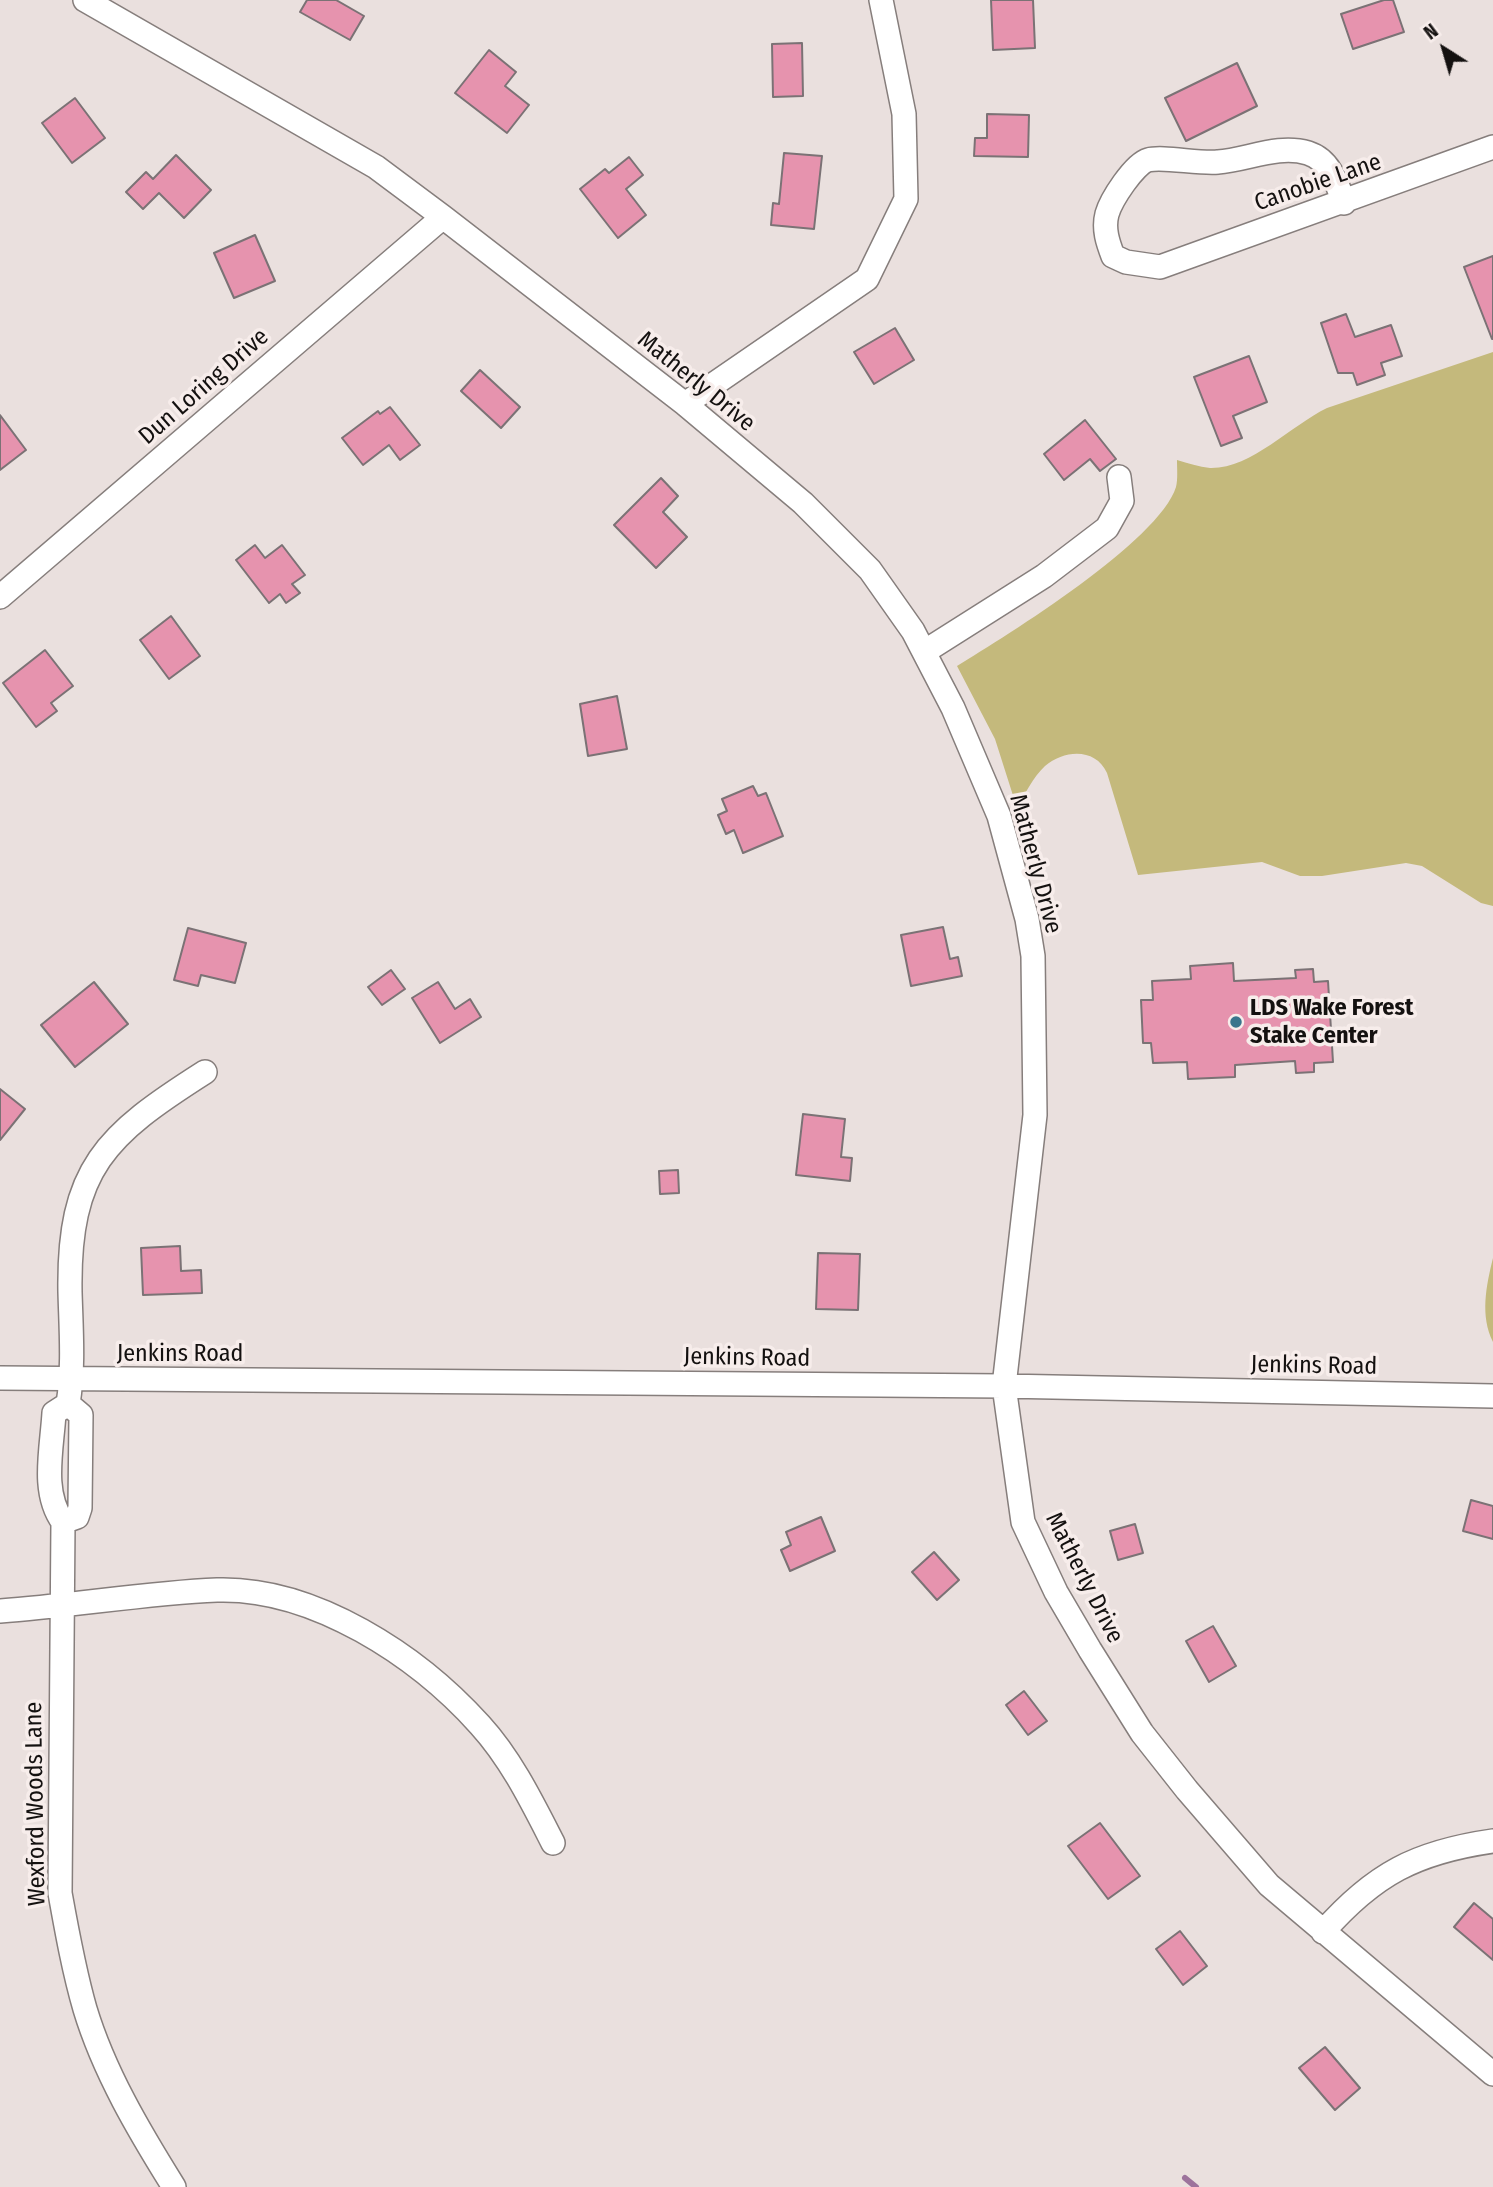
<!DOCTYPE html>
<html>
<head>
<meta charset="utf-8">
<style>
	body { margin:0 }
	#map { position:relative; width:1493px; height:2187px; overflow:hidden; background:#eae0de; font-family:"Fira Sans Condensed",sans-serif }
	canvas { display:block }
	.north { position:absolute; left:1409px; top:14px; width:70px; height:70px; -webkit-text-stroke:5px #f7edeb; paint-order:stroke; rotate:323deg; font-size:19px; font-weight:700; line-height:28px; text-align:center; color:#141110 }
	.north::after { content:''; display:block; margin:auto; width:24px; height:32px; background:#141110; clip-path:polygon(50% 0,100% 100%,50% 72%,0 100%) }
</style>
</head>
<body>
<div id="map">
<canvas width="1493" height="2187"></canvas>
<div class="north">N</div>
</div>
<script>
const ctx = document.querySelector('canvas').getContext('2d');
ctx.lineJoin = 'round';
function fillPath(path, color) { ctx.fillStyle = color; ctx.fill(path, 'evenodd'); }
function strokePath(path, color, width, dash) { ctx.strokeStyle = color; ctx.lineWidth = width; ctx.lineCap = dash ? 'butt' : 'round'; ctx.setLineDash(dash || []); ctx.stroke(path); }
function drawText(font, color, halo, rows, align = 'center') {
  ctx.font = font + ' "Fira Sans Condensed",sans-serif'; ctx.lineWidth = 7; ctx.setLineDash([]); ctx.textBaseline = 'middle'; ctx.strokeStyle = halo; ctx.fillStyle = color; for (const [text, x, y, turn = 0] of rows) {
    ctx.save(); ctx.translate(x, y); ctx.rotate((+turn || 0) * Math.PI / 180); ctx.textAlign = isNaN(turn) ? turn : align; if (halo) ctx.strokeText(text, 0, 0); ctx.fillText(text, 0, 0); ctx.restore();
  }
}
const green = new Path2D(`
	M1493,352V906L1481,903L1422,866L1406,863L1322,876H1300L1262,862L1138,875L1107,773C1096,748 1065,749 1045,766C1033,777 1025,794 1017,808L995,739L957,666C1008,635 1159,541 1176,487C1178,479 1177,469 1177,460C1188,463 1199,467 1210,468C1251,469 1290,426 1327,408Z
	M1493,1258V1342C1480,1316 1486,1286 1493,1258Z`);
const stream = new Path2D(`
	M1185,2178L1196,2187`);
const building = new Path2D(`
	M307,0H336L364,16L350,40L300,12Z
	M991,0H1033L1035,48L993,50Z
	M1384,0H1393L1404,32L1353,49L1341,14Z
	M802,43L803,96L773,97L772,44Z
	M489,50L516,72L505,86L529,105L507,133L455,93Z
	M1237,63L1257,106L1186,141L1165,98Z
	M75,98L105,138L72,163L42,123Z
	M987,114L1029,115L1028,157L974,156L975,138H987Z
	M784,153L822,156L814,229L771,225L773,203L779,204Z
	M176,155L211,190L184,218L159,193L143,209L126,192L146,172L153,179Z
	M629,157L643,175L626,189L646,215L618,238L580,189L605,169L609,173Z
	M255,235L275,281L234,298L214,253Z
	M1493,256V339H1492L1464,267Z
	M1346,314L1355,337L1391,325L1402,356L1381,363L1385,375L1357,385L1353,373H1338L1321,323Z
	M895,328L914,360L874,384L854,352Z
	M1249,356L1267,402L1233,416L1242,438L1221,446L1194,377Z
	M480,370L520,407L501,428L461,391Z
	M390,407L420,445L400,460L389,445L363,465L342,438L378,411L380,414Z
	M0,415L26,450L0,470Z
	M1085,420L1116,459L1100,471L1090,459L1064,480L1044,454Z
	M661,478L678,496L663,512L687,537L656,568L614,525Z
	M255,545L265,558L282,545L305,575L292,584L300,593L286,603L280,594L269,603L236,560Z
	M171,616L200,656L169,679L140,640Z
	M45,650L73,686L51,703L57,711L36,727L3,683Z
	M617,696L627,749L588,756L580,704Z
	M753,786L758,796L766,793L783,836L743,853L734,830L726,834L718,815L727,811L722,799Z
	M943,927L950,959L958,957L962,976L911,986L901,935Z
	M188,928L246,943L235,983L201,975L198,986L174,980Z
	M1233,963L1234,981L1296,978L1295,970L1313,969L1314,982L1328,981L1333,1062L1314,1063V1072L1296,1073L1295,1061L1235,1065V1077L1188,1079L1187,1062L1153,1063L1151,1043H1143L1141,1000H1153L1152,981L1191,979L1190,966Z
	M391,970L405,989L382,1005L368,987Z
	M94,982L128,1024L75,1067L41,1025Z
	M438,982L455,1009L470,999L481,1017L440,1043L412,998Z
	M0,1089L25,1109L0,1140Z
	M803,1114L845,1119L841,1157L852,1158L850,1181L796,1175Z
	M678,1170L679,1193L660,1194L659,1171Z
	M180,1246L181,1271L201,1270L202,1293L143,1295L141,1248Z
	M818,1253L860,1254L858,1310L816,1309Z
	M1471,1500L1493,1506V1539L1463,1531Z
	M821,1517L835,1551L790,1571L781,1550L791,1545L786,1532Z
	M1135,1524L1143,1553L1118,1560L1110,1531Z
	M934,1552L959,1580L937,1600L912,1572Z
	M1213,1626L1236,1666L1209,1682L1186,1641Z
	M1024,1691L1047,1721L1028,1735L1006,1705Z
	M1100,1823L1140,1876L1108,1899L1068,1846Z
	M1474,1903L1493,1919V1960L1454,1927Z
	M1180,1931L1207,1966L1183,1985L1156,1949Z
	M1325,2047L1360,2088L1335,2110L1299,2068Z`);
const minor = new Path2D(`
	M85,0L376,167L443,217L685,404L803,503L870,570L913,631L953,708L999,816L1027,919L1033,956L1035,1115L1004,1386L1023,1522L1056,1592L1090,1650L1142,1733L1187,1790L1269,1885L1493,2074
	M1344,203C1337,183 1330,160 1308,153C1278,144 1247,160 1218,162C1199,164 1163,156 1148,160C1134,164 1111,200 1107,214C1103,229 1108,243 1113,256L1126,262L1160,267L1493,147
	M685,404L867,279L906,199L904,114L881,0
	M0,597L443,217
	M924,652L1044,576L1107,528L1122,501L1119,477
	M0,1378L1004,1386L1493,1396
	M63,1522L77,1517L80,1508L81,1415L68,1404
	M0,1611C72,1606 145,1593 217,1590C314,1587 418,1656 480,1725C511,1759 532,1802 553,1843
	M1323,1932C1374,1874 1416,1852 1493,1841
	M174,2187C139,2131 104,2072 85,2009C74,1971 67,1932 60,1893L63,1522C41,1492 52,1449 54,1413L68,1404C74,1367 71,1329 70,1292C68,1168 106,1135 205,1072`);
const markers = [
	[1236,1022,7,"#39758d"]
];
const streetNames = [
	["Canobie Lane",1318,183,-19],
	["Matherly Drive",696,382,39],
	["Dun Loring Drive",204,387,-41],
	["Matherly Drive",1035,864,75],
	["Jenkins Road",180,1354],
	["Jenkins Road",747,1358,1],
	["Jenkins Road",1314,1366,1],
	["Matherly Drive",1084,1578,63],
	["Wexford Woods Lane",36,1804,-91]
];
const poiNames = [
	["LDS Wake Forest",1250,1008],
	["Stake Center",1250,1036]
];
fillPath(green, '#c4b97c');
strokePath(stream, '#9d739c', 6);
fillPath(building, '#e693ae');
strokePath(building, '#7b7275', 2);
strokePath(minor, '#867e7c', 26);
strokePath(minor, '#fff', 23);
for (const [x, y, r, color] of markers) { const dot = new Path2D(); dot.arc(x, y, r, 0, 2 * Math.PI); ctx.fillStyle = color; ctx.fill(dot); strokePath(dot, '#f7edeb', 2.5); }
drawText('24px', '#141110', '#f7edeb', streetNames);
drawText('bold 24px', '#141110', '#f7edeb', poiNames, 'left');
</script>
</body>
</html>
